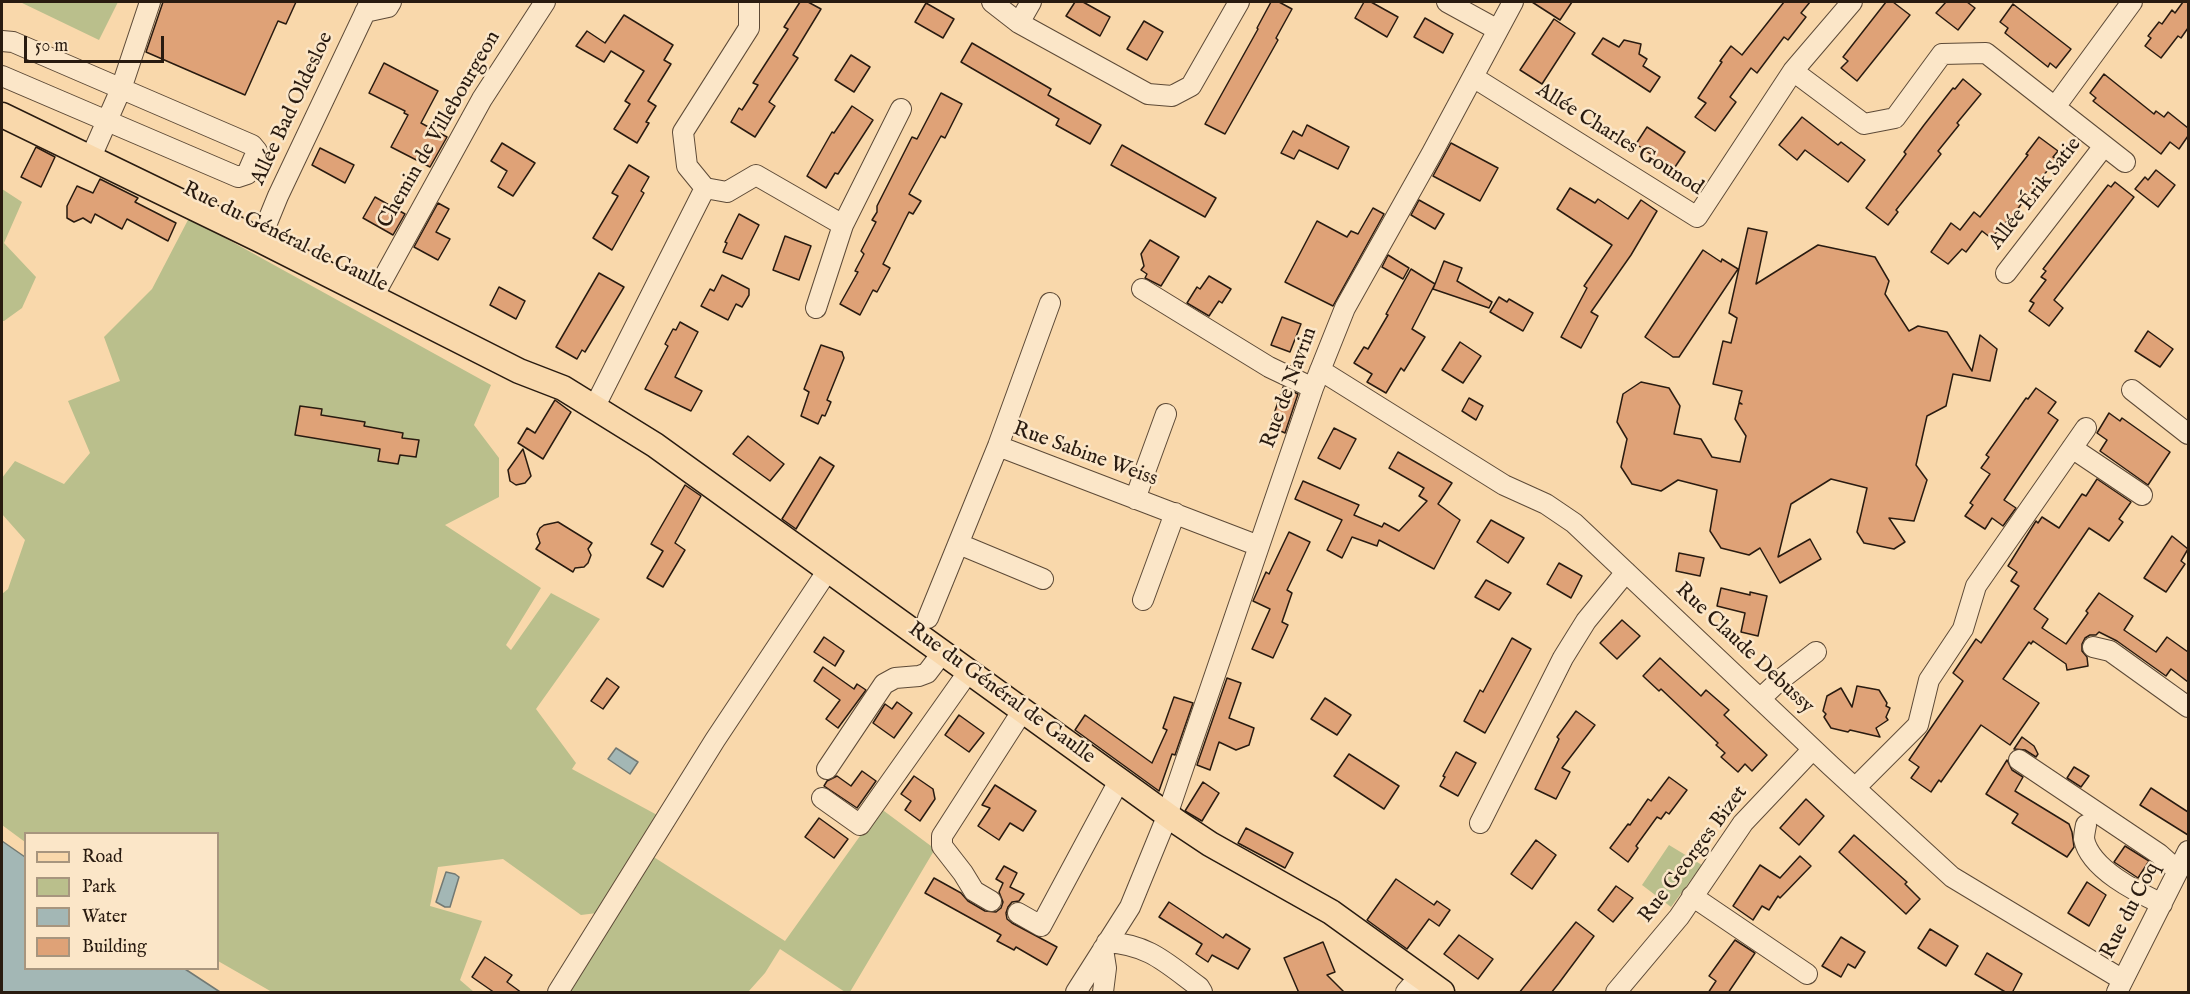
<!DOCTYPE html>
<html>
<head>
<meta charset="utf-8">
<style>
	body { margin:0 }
	#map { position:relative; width:2190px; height:994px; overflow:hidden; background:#f9d8ab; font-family:"IM FELL English",serif }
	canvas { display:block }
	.frame { position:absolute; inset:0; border:3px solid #291b10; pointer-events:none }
	.legend { position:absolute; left:24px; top:832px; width:195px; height:138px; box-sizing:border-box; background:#fbe6c8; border:2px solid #a7957e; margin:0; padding:8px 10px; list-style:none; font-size:18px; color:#291b10 }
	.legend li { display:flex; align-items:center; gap:12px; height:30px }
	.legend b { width:30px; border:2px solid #a7957e }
	.scale { position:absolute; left:24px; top:36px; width:140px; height:27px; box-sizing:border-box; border:3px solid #291b10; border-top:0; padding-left:8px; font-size:18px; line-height:21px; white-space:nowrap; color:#291b10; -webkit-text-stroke:4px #fbe6c8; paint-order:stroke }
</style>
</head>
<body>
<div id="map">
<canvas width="2190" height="994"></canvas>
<div class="frame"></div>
<ul class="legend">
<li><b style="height:8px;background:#f9d8ab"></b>Road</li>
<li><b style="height:16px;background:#babf8c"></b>Park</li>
<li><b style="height:16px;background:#a3b7b5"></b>Water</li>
<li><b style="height:16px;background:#dfa277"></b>Building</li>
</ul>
<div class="scale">50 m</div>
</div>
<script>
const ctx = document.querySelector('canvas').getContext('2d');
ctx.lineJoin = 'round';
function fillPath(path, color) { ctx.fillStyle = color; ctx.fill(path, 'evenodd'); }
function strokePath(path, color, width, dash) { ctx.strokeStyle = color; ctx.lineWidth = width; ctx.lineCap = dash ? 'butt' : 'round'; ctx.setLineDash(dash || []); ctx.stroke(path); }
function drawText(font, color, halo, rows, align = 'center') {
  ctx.font = font + ' "IM FELL English",serif'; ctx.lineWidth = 5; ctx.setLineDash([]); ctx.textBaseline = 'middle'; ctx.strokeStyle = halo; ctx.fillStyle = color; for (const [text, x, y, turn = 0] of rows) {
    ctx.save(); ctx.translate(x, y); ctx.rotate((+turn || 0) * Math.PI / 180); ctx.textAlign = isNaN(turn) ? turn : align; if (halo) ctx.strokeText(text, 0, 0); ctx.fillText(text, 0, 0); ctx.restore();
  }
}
const green = new Path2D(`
	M20,2H118L99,40Z
	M2,189L22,202L4,243L36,277L22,308L4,321H2Z
	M189,218L491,385L474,425L499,458V497L445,525L541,588L506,645L511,650L551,593L600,619L536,709L576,763L572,769L659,816L597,913L581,915L503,859L438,867L430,906L482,921L460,980L474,992H272L218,961V834H26L25,842L2,825V594L8,589L25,540L2,514V478L15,461L64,484L90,453L68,401L120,381L104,337L152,289Z
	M880,808L935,849L850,992H845L780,949L765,973L748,992H564L649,854L785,941Z
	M1669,845L1702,865L1671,907L1642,885Z`);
const water = new Path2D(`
	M616,748L638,762L630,774L608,759Z
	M2,841L25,857L26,968L185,969L220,992H2Z
	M446,872L455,874L459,877L450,907H445L436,902Z`);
const building = new Path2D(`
	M163,2H296L286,24L278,21L245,95L146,52Z
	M800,2H808L821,9L793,55L798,58L769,102L775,106L755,137L731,122L739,108L742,110L758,85L753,83L788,29L784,27Z
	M1075,2H1083L1110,17L1100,36L1066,16Z
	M1271,2H1279L1292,9L1276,38L1278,40L1225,134L1205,124L1258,29L1257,28Z
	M1364,2H1371L1398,17L1387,37L1355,18Z
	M1532,2H1572L1560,20Z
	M1784,2H1810L1801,13L1806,17L1788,40L1784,37L1757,73L1751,68L1730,97L1736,102L1715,131L1695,117L1706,103L1698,98L1722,62L1720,61L1731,46L1742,55Z
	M1886,2H1893L1910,15L1857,81L1841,68L1848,61L1843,57Z
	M1946,2H1967L1975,8L1958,30L1936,13Z
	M2183,2H2188V28L2181,38L2178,36L2161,58L2145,46L2151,38L2148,36L2159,22L2162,24L2172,10L2175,13Z
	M926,3L954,19L943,38L915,22Z
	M2013,4L2071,49L2056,68L2050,63L2048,67L2005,33L2008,28L2000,22Z
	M624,15L673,45L664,60L671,64L648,101L656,106L646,122L649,123L637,143L614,129L630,104L625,101L644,71L611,51L604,62L576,46L587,31L605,43Z
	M1425,18L1453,34L1443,53L1414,37Z
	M1554,19L1575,33L1542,84L1520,70Z
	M1144,21L1163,32L1147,60L1127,49Z
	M1603,38L1619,47L1624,40L1641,44L1639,54L1647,59L1643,66L1660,77L1650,92L1592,54Z
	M972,43L1051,89L1048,95L1101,125L1090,144L1056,125L1059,119L961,62Z
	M851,55L870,67L854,92L835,80Z
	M384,63L438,91L421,123L447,137L430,167L391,147L408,115L404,113L405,111L369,93Z
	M2104,74L2154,114L2156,111L2164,117L2168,112L2188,128V136L2179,149L2170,142L2161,154L2093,101L2096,98L2090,93Z
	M1963,79L1981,94L1957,123L1959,125L1938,151L1941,154L1896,210L1898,212L1888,225L1866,208L1906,154L1904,152L1924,125L1953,88L1955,89Z
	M941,93L962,104L945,138L941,136L909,194L921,201L913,214L909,212L883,264L890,268L877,292L873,290L860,315L840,304L858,272L855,271L864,254L861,251L876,222L872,220L877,212V206L912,137L917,139Z
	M852,106L873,120L838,174L835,173L826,188L807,176L832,132L834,133Z
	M1802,117L1838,145L1841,142L1865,160L1848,182L1805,150L1797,160L1779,145Z
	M1307,125L1349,147L1338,169L1299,150L1294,159L1281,153L1293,131L1302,136Z
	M1647,127L1685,152L1673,170L1636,144Z
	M2039,137L2058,151L2053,157L2057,159L2028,194L2009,222L2007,221L1991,238L1982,231L1966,252L1962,249L1948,264L1931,252L1951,223L1960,230L1974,212L1980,217L2028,155L2026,154Z
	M502,143L535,163L513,196L498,187L507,171L491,161Z
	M1451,143L1498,168L1480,201L1433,176Z
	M1122,145L1216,198L1205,217L1111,165Z
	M36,147L55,157L41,187L21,177Z
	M320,148L354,165L345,183L312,165Z
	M629,165L649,177L641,191L644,193L612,250L593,238L618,196L612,193Z
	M2156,170L2175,185L2158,207L2135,189L2145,177L2148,180Z
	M100,179L138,198L135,202L176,223L168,241L127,219L122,229L95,214L91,223L83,218L74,222L67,218V206L77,186L93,193Z
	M2115,182L2134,197L2054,300L2063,308L2049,326L2029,311L2034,303L2030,301L2046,280L2041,277L2046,271L2043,269L2108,185L2111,187Z
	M1570,188L1595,203L1598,199L1628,219L1641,200L1657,211L1631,255L1591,312L1598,316L1581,348L1561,337L1587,288L1584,286L1612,245L1557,209Z
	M375,197L405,214L393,235L363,218Z
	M1419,200L1444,214L1435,229L1411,215Z
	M438,203L449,209L436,232L450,239L438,260L414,247Z
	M1373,208L1384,214L1333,306L1285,282L1317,221L1347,237L1351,231L1358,234Z
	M739,214L759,225L742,259L723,252L727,243L725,242Z
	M1748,228L1767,232L1756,284L1818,245L1875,257L1889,281L1885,294L1909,331L1918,326L1947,332L1972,371L1980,335L1997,349L1990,381L1953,374L1946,406L1927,416L1916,465L1927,480L1914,521L1889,518L1905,542L1894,549L1864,543L1857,532L1867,488L1831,479L1791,504L1778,557L1810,539L1821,559L1780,583L1760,548L1749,555L1721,548L1710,531L1717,490L1678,480L1661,491L1632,484L1621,467L1627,439L1617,422L1623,394L1641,382L1669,388L1680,406L1674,434L1701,439L1712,457L1740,462L1746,436L1735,419L1739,403L1742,404L1739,402L1742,391L1713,384L1723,341L1731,343L1737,318L1729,313Z
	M785,236L811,246L799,280L773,270Z
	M1150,240L1179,257L1161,286L1145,278L1147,274L1141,270L1144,266L1141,254Z
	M1703,250L1721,262L1722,259L1738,269L1679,357H1673L1645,337Z
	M1388,255L1409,268L1403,279L1382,267Z
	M1444,261L1462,268L1457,281L1492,302L1489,308L1433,289L1435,284L1412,329L1425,337L1404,371L1401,368L1386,393L1367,382L1372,374L1354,363L1364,347L1368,349L1388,315L1386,314L1411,269L1435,284Z
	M599,273L624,287L585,352L582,350L577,359L556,347Z
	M722,275L749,289V295L742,307L736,304L728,320L701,306L710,289L714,291Z
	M1209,276L1231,289L1222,303L1219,301L1209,316L1187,303L1197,287L1200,289Z
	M499,287L525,301L516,319L490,305Z
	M1499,297L1507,302L1509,299L1533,313L1523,331L1490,312Z
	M1282,317L1301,324L1290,352L1271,345Z
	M680,322L698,332L675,377L702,391L691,411L645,389L668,346L665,344L673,329L676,330Z
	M2148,331L2173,349L2160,367L2135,351Z
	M1460,342L1481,356L1463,383L1442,370Z
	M821,345L842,352L844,358L827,400L831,402L825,416L822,415L818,424L801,416L809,392L804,389Z
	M1283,387L1298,394L1285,433L1270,426Z
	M2036,388L2056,402L2048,413L2058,420L2004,500L2016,508L2003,526L1992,518L1985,529L1965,516L1973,505L1970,503L1990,474L1981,468L1989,457L1986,455L1998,438L2026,398L2028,399Z
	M1469,398L1483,406L1476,420L1462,411Z
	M555,400L571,412L543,459L518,443L527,428L535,433Z
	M300,406L322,409L321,415L365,422L364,426L403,433L402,438L419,440L416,457L400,455L398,464L378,461L380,449L295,435Z
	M2109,413L2120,421L2122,418L2170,452L2148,485L2100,451L2107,440L2097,433Z
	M1334,428L1356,439L1340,469L1318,458Z
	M748,436L784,464L770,481L733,454Z
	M523,449L531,476L525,483L516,485L510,481L508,470Z
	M1398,452L1452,483L1438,504L1460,520L1434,569L1379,540L1377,546L1352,537L1342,558L1327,550L1342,520L1295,499L1303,481L1359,505L1354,515L1382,527L1384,523L1399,531L1427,501L1419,496L1424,488L1389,468Z
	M820,457L834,466L796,529L782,519Z
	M2097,479L2131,502L2119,519L2123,522L2109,541L2089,528L2034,609L2048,619L2042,628L2066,644L2088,613L2086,611L2099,593L2133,616L2124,630L2156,652L2167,637L2188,652V682L2171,669L2166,676L2117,641L2099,632L2096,635H2090L2085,638L2082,644V651L2087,657L2088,666L2067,670L2066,664L2033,641L2031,644L2029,642L2003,679L2039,703L2010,745L1981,725L1941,782L1939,780L1931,792L1911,778L1919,767L1909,760L1963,681L1953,673L1976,639L1981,643L2019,586L2011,581L2017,572L2008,566L2036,521L2038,523L2042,517L2059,528L2082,494L2086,496Z
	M685,485L701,496L675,543L685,550L663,587L647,578L663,551L651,544Z
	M1491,520L1524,538L1508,563L1477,542Z
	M558,522L592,543L588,549L591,555L588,563L584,567L575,568L573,572L536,549L540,543L537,534L540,528L544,525Z
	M1289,532L1310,542L1287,590L1292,593L1282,622L1288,625L1273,658L1252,649L1270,609L1253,601L1266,572L1269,574Z
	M2172,536L2188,549L2181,561L2185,564L2166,592L2144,578Z
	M1679,553L1704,558L1700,576L1676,571Z
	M1559,563L1582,576L1571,598L1547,584Z
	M1486,580L1511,593L1499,610L1475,597Z
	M1721,588L1750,595V592L1767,596L1758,636L1741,632L1745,613L1717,606Z
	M1622,620L1640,636L1617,659L1600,643Z
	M824,637L844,651L835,666L814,652Z
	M1512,638L1531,649L1485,733L1464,721L1480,690L1483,692Z
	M1660,658L1701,696L1706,690L1729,710L1724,715L1767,755L1752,771L1745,764L1738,772L1721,757L1725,753L1716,745L1718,743L1661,689L1659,691L1643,676Z
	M823,667L854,689L857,684L866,690L838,728L826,719L840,700L814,681Z
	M607,678L619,687L603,709L591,701Z
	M1227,678L1241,683L1229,718L1254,728L1249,745L1236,750L1219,742L1210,770L1197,765Z
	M1857,686L1879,690L1887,703L1886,706L1890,708L1886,717L1888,720L1876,728L1880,737L1850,730L1848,732L1831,728L1824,717L1826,714L1823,711L1827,696L1841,688L1852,707Z
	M1174,697L1193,703L1175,755L1172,754L1159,791L1075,730L1085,715L1152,763L1167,730L1163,728Z
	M1325,698L1351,715L1337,735L1311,719Z
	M897,702L912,713L894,738L873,723L885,704L892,709Z
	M1576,711L1595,725L1562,768L1570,772L1556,799L1535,789L1559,739L1557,737Z
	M959,715L984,733L969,752L945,735Z
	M2022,737L2034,746L2038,754L2036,757L2025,750L2014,749Z
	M1456,752L1476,763L1458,796L1440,786L1445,777L1443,776Z
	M1349,754L1399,786L1384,809L1334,776Z
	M2007,760L2012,770L2023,777L2015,791L2069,824L2072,832L2074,847L2067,857L2012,823L2018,814L1986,794Z
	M2074,767L2089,776L2081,787L2067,778Z
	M862,771L876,781L857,808L824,786L827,781L837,776L851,786Z
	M914,776L933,789L935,799L920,821L905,810L911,801L901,794Z
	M1669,777L1687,790L1669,814L1666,812L1661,819L1657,817L1636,846L1638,848L1628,862L1610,848L1628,824L1630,825L1648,799L1651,801Z
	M1203,782L1219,793L1202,821L1185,811Z
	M995,785L1036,811L1023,831L1010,823L999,840L978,826L990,808L982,805Z
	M2151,788L2188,812V835L2140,805Z
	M1806,799L1824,816L1799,845L1780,828Z
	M819,818L848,839L834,858L805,837Z
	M1246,828L1293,853L1285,868L1238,843Z
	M1854,835L1907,882L1905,884L1920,899L1906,914L1839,852Z
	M1536,840L1556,855L1532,889L1511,874Z
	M2125,846L2149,861L2138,878L2114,862Z
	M1800,856L1811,866L1780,898L1778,896L1769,910L1762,906L1753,920L1733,906L1760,865L1780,878Z
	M1004,866L1017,873L1010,887L1024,894L1019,901L1012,902L1008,907L1006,913L1007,919L1012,923L1057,947L1047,965L1016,947L1014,950L997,941L1001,935L925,893L934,878L961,893L968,901L985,911L996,912L1001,908L1003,902L999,892L1003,883L996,879Z
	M1396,879L1434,905L1437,901L1450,910L1439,926L1429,919L1407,949L1367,920Z
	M2087,882L2106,895L2089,926L2068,913Z
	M1616,886L1633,898L1613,922L1598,910Z
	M1169,902L1223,938L1226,934L1250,949L1238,969L1212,955L1208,962L1196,954L1202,944L1159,917Z
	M1576,922L1594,936L1559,983L1551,993H1519Z
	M1930,929L1958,946L1946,966L1918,948Z
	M1459,935L1493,959L1478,979L1444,954Z
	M1841,937L1865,952L1855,968L1848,964L1841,977L1822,966Z
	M1735,940L1755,953L1728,993H1708L1716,981L1709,976Z
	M1323,942L1335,972L1327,975L1345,993H1299L1284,958Z
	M1987,953L2022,974L2012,993H2007L1975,974Z
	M485,957L512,975L507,982L522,993H495L472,977Z`);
const minor = new Path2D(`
	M749,2V28L683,132L687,166L705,188L727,192L756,175L843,225
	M992,2L1019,23L1148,94L1172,96L1191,86L1239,2
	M1447,2L1498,30
	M365,12L388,7L391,2
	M1019,23L1031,2
	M2,41L13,42L252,145L257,151L247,174L238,177L2,76
	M1793,71L1864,124L1895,118L1942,54L1986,53L2125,162
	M1473,77L1697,217L1793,71L1852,2
	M2055,107L2132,2
	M91,157L121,89L150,2
	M260,240L278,196L370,2
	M2006,273L2104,146
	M1142,289L1269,367L1313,388
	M373,297L482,99L545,2
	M816,308L843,225L901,109
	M1320,370L1504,485L1546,504L1574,523L1831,766L1952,877L2123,980
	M2132,390L2188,434
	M595,406L705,188
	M998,446L1259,546
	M2072,448L2142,495
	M1135,499L1166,414
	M959,544L1043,579
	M1143,600L1175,513
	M928,618L998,446L1050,303
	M2093,647L2110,651L2188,707
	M1761,698L1780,680L1816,652
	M2019,760L2159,854L2178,871
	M827,769L884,684L895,678L919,676L927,673L943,652
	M1855,788L1918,725L1929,680L1963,629L1976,586L2086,428
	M822,798L860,825L969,671
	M1480,823L1563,658L1586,621L1626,572
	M2086,825C2085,830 2084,835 2084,839C2090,869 2137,892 2162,904
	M1692,896L1807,974
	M991,901L974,891L963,873L942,846V836L1023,710
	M1018,913L1041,926L1120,779
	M1107,942C1150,945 1166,963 1199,987L1202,992
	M558,992L715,740L828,570
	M1076,992L1130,907L1164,824L1313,388L1345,308L1432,153L1513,2
	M1103,992L1106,968L1103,949
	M1406,992L1420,976
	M1616,992L1679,917L1743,823L1813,749
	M2117,992L2188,851`);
const major = new Path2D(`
	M2,115L260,240L519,371L563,388L655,445L1177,822L1210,844L1331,912L1442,992`);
const streetNames = [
	["Allée Bad Oldesloe",293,109,-65],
	["Chemin de Villebourgeon",440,130,-60],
	["Allée Charles Gounod",1619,140,32],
	["Allée Érik Satie",2036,194,-52],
	["Rue du Général de Gaulle",285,238,26],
	["Rue de Navrin",1290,388,-70],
	["Rue Sabine Weiss",1085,455,20],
	["Rue Claude Debussy",1744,649,43],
	["Rue du Général de Gaulle",1001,694,36],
	["Rue Georges Bizet",1694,855,-53],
	["Rue du Coq",2131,911,-63]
];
fillPath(green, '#babf8c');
fillPath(water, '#a3b7b5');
strokePath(water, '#727973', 1.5);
fillPath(building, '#dfa277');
strokePath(building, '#291b10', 1.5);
strokePath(minor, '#5d4a37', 22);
strokePath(major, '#291b10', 27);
strokePath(minor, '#fbe6c8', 20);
strokePath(major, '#f9d8ab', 24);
drawText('21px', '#291b10', '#fbe6c8', streetNames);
</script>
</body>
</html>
